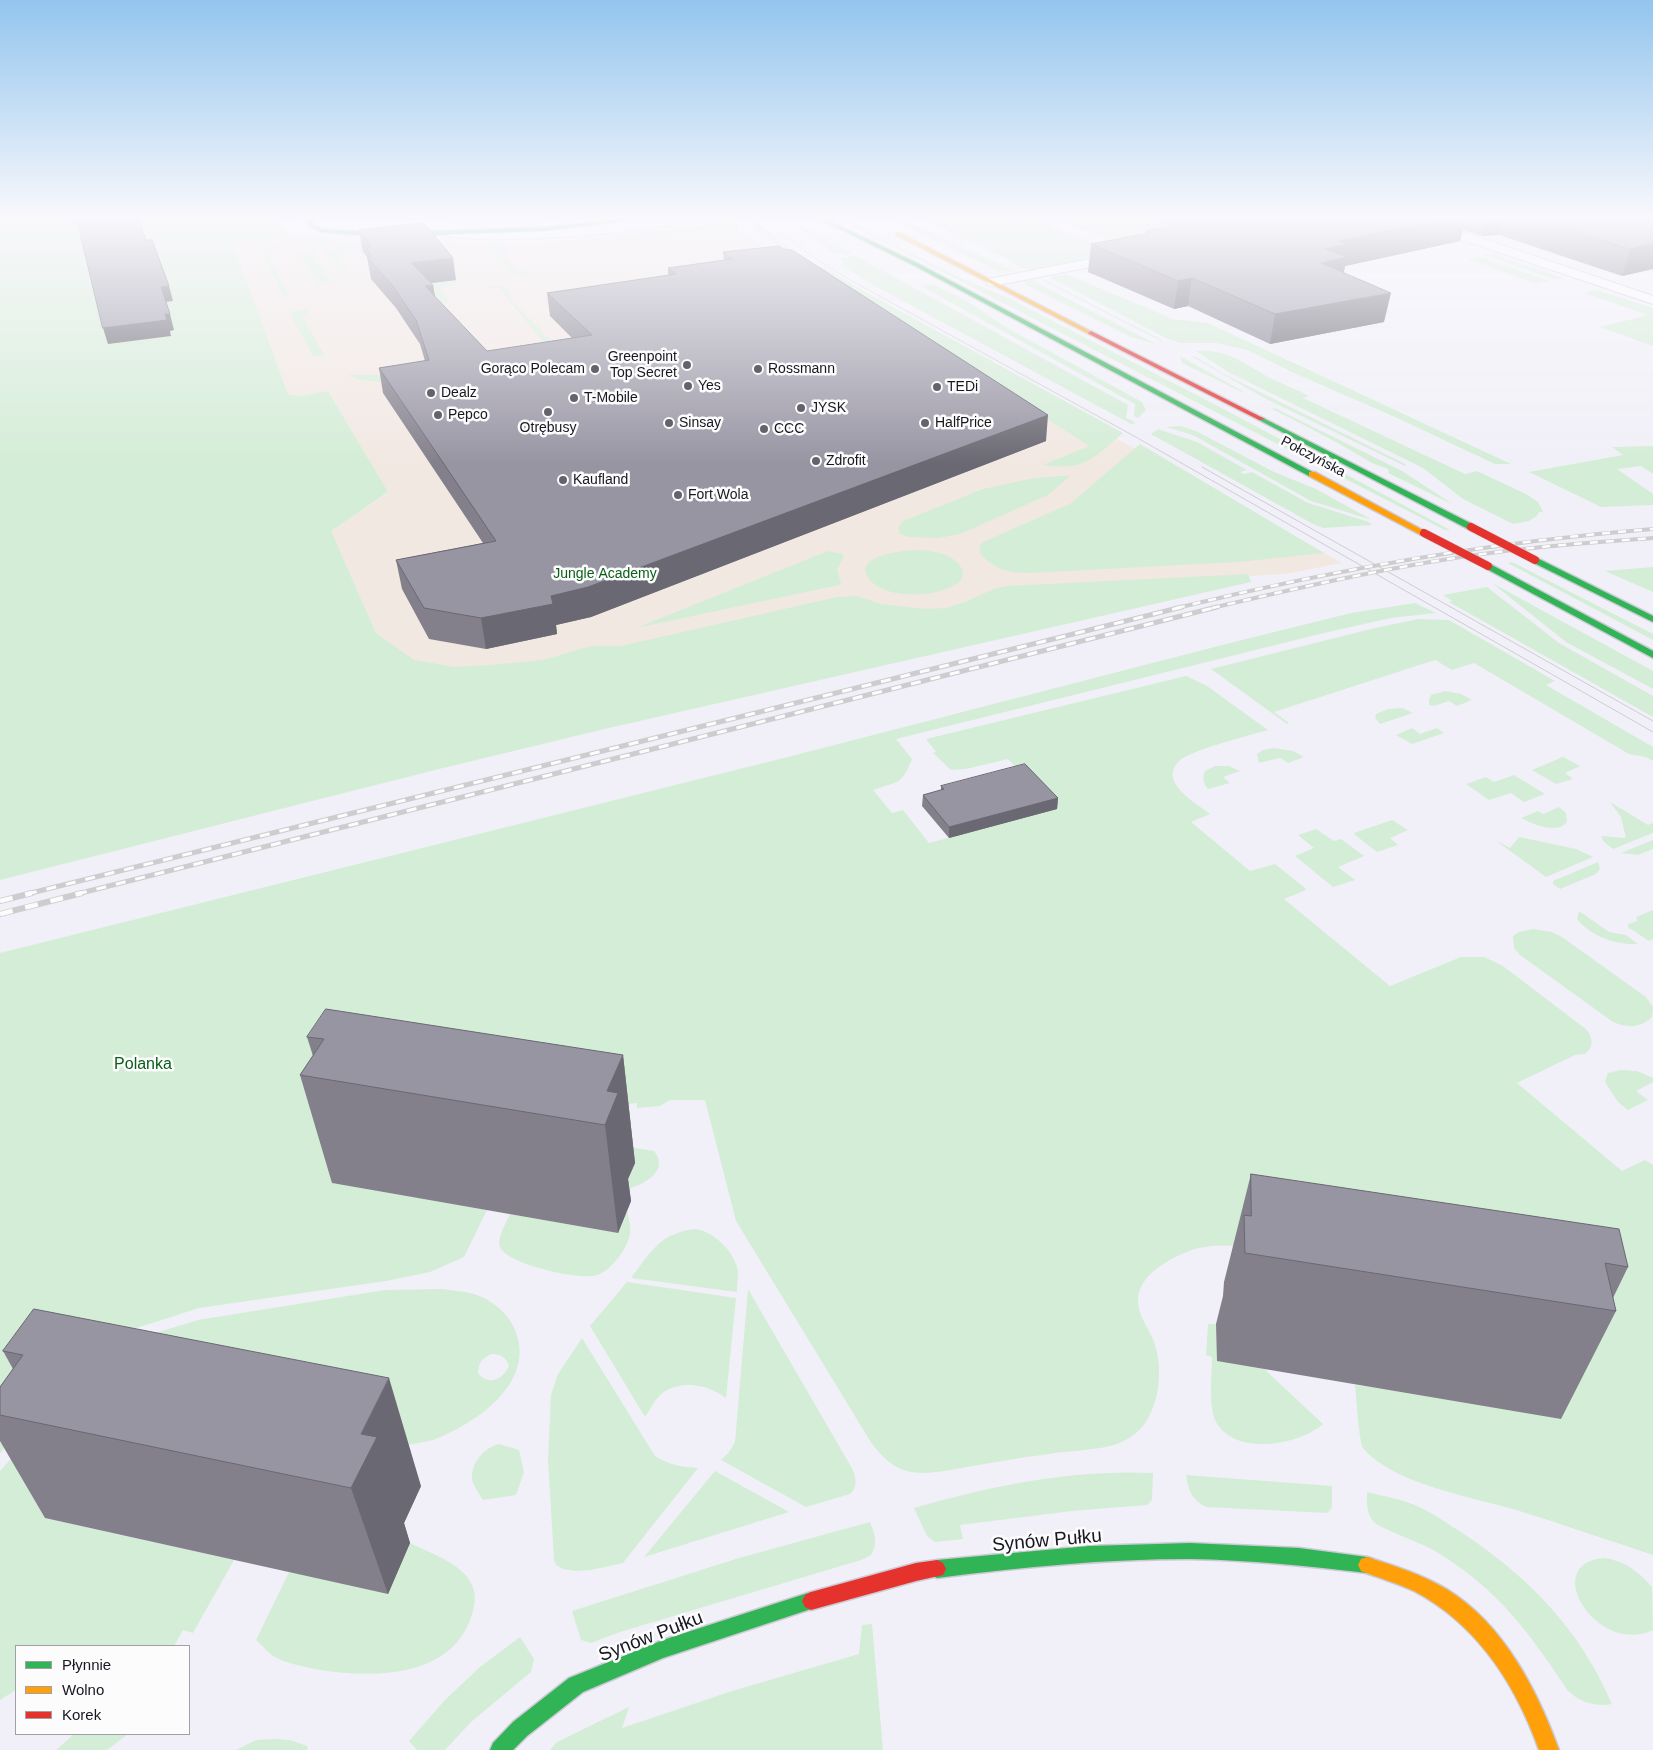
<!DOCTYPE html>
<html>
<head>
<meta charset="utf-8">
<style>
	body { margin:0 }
	#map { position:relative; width:1653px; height:1750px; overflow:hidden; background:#f1f0f8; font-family:Arial,sans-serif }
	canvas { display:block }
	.legend { position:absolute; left:15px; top:1645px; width:175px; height:90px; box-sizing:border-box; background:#fcfcfc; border:1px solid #a1a0a4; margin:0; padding:6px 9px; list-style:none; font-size:15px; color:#181621 }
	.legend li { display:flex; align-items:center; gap:10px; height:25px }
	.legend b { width:25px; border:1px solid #a1a0a4 }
</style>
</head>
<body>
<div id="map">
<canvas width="1653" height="1750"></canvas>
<ul class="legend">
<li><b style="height:6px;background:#30b455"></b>Płynnie</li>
<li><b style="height:6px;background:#ff9f0a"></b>Wolno</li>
<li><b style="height:6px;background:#e5322d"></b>Korek</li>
</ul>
</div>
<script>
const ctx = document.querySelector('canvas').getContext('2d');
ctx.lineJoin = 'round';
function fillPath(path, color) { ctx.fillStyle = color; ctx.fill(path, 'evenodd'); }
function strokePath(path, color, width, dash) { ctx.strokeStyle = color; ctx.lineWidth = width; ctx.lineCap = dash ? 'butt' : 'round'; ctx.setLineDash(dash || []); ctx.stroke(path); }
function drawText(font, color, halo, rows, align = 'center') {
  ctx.font = font + ' Arial,sans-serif'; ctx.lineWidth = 5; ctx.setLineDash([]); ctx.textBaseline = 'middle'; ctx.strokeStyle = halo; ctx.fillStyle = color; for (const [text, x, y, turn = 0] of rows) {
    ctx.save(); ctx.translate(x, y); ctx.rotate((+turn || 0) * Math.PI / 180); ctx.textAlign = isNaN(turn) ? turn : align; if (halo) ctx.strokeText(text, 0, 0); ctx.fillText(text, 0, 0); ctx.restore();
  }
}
const commercial = new Path2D(`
	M446,219H585L469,226L450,223Z
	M983,219H1076L1045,223Z
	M724,222L738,223V229L792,265L964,354L1342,563L1285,574L1163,581L419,728L330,531L388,493L328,391L300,396L288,394L233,243L292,238L304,233L356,242L456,241L459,245L501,244L504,246L635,234Z`);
const green = new Path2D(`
	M0,219H276L280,227L292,238L233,243L288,394L300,396L328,391L388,492L331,531L376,633L414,660L455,667L492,665L543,660L591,646H621L837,597L857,596L881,604L926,609L946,608L965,602L994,589L1007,586L1248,574L1251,582L609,728L443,768L0,880Z
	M702,219H729L641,231L528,241L541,238L632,231Z
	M836,219H843L959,277L1004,296L1220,407L1450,530H1445L865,232Z
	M889,219H903L1016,272L998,271Z
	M922,219H983L1045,223L1113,252L1114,255L1034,270L1021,268L1010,260Z
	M1076,219H1155L1172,227L1109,244L1105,239L1060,221Z
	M756,221L791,249L787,253L752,229L754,222Z
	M730,222L738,223L737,231L731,227L617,243L610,236Z
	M798,227H802L829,239L824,241L828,244L835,243L853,254H834Z
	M323,237L336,239C328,242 319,245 315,254L331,282L317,284L300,255L313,249L311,243L294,244L297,241Z
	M348,241L383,243L387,249L340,255L348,269C335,273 331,262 325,252C329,244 340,242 348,241Z
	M502,244L510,252L500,254L519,271L529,270L530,274L524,276L514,275L486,248L487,245Z
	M282,245L284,249L268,252L289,296H283L262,252L269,247Z
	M1493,254L1564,278L1556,280L1483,255Z
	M856,256L1128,405L1126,418L1135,422L1133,425L866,281L839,264L843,263L840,258Z
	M1478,257L1484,258L1550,281L1536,284L1467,259Z
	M823,266L853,285L1123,433C1092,459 1086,471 1043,465L1089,446L814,267Z
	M1066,274L1173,319L1208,323L1511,464H1495L1395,417L1294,373L1247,350L1216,343H1181L1166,338L1049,277Z
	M1029,279L1156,344L1131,337L1026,285L1024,283Z
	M1039,279L1045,280L1162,340L1163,342Z
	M456,280L457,285L440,288L450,301L430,304L405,286Z
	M932,284L967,301L1004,326L1142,402L1146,410L1138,418L1134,416L1135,404L921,286Z
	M491,286H504L510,291V299L557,347L514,363L381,382L360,380L348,375H385L548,348L499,288L482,289Z
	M1596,290L1653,308V346L1600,327L1648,315L1584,293Z
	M307,309L309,314L302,315L324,355L313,356L289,312Z
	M1196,351C1226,349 1240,361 1263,374C1277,382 1294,388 1309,396L1303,398L1465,474L1477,471L1526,494L1538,502L1543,512H1539L1537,516L1529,521L1513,524L1463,499L1423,468L1228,372Z
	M1180,356L1242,391L1246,394L1182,363Z
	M1191,356L1196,357L1224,374L1405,464V466L1266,399Z
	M1275,408L1402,471L1454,505L1388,473L1389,470C1384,466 1378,466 1372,463C1339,443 1306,426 1272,409Z
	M1181,426L1196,431L1274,472L1316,489L1372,520L1311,501L1193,435L1166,427Z
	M1158,429L1197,442L1247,470L1240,472L1244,474L1252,472L1308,503L1369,522L1372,525L1323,528L1313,524L1151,434Z
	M1140,444L1324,553L1238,562L1030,573C1008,573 996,570 980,554V545L985,541L1070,504Z
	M1653,446V474L1641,466L1617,469L1653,494V505L1601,507L1529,472L1623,455L1612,447Z
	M1058,476H1070L1048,495L960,534L938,538L909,537L900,534L898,528L903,521L983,489L1030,479Z
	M918,550C934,551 956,554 963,571C964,581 955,586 946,589C927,597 883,598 869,579C851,555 906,550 918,550Z
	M828,551L843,554L844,556L837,570L841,583L839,585L636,628Z
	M1512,562L1653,634V640L1508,563Z
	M1653,567V592L1605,571Z
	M1492,583L1653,671V689L1566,642Z
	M1487,587L1559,643L1653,696V717L1449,602L1452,601L1443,595Z
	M1415,603L1436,613L1391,618L1328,632L896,739L912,759C901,786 898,781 873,790L892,813L903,810L929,843L1056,809L1008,759L966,769L951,770L933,753L936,752L926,739L1186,676L1207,686L1268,730C1247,736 1195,749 1180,760C1176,764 1171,771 1173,777C1176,793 1199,805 1210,814L1191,822L1250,871L1275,864L1305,888L1306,890L1284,899L1390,986L1461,957H1484L1503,966L1587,1030C1593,1038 1594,1047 1585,1054L1575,1055L1517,1083L1622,1171L1645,1160L1653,1165V1555C1607,1540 1562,1524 1516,1510C1472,1497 1393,1484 1363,1448C1359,1442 1356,1395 1355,1385L1379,1388L1237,1246C1225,1245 1212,1245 1199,1248C1177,1254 1140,1272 1138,1298C1137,1312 1146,1325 1152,1337C1164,1364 1161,1404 1142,1427C1135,1436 1120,1444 1110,1446C1088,1451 1064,1451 1042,1455C1017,1458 992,1463 967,1467C948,1470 927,1476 907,1471C891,1467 882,1456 872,1444L736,1221L705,1100H670L660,1106L637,1108V1103L600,1107L332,1183L487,1210L464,1257L430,1272L386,1281L199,1308L115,1335L93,1349L0,1453V953L784,758L1230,643L1351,613Z
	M1419,619L1449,620L1555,681L1546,685L1653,747V761L1646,757L1629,754L1474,663L1452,670L1435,660L1274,712L1289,723L1287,724L1211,669L1375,628Z
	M1445,691L1461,694L1472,700L1457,706L1449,701L1434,706L1429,705V700L1431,695Z
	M1402,708L1413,713L1380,724L1375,718L1376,714L1388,709Z
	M1412,728L1420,734L1437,728L1444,733L1412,744L1396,735Z
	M1273,748L1293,751L1304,757L1288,763L1280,758L1259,763L1257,754L1263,750Z
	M1563,757L1580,766L1565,773L1573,779L1556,784L1532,770Z
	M1215,766H1229L1240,771L1223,777L1230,783L1208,789C1203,783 1202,778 1205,771Z
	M1514,775L1545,794L1524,802L1511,793L1489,800L1466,784L1486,777L1494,782Z
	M1610,802L1648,825L1653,823V833L1613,849L1604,842L1601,836L1626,838L1621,817Z
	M1559,807L1566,813L1567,822C1557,835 1533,824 1521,818L1538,811L1543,814Z
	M1392,820L1408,830L1390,838L1398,845L1377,852L1355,835L1354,833Z
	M1316,829L1334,841L1341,839L1364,856L1338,867L1355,880L1333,887L1295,856L1314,848L1298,835Z
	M1519,837L1576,849L1593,857L1546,877L1495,840L1510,848Z
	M1653,840V849L1638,855L1621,853Z
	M1598,862L1600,869L1596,874L1560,889L1553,884V881Z
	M1653,910V939L1649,941L1628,927V924L1637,921L1636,917Z
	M1579,911L1609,932L1626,935L1638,944C1616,945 1592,937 1577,919Z
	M1533,929L1552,932L1562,937L1646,997L1653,1007L1652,1017C1641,1028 1627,1028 1613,1022L1520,955L1514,948L1513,936L1519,932Z
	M1621,1070L1637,1071L1653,1078V1082L1636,1091L1648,1100L1628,1110L1618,1102L1605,1082L1608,1073Z
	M617,1145L654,1151C671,1172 641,1186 624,1190L635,1163Z
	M627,1211C629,1219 631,1226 630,1234C627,1249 612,1270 597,1275C581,1281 506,1264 500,1247C497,1238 506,1223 510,1214L618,1233Z
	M694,1229C713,1230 736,1253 738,1272C738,1278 737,1286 737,1292L631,1278C651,1252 659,1234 694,1229Z
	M627,1282L736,1298L726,1398C710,1386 687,1380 667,1390C657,1395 651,1408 645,1417L590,1326Z
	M443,1289C454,1291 466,1291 477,1295C493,1301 509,1314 515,1330C537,1383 475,1424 433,1440L45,1518L234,1560L193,1633L183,1630L174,1646H16V1690L0,1700V1471L102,1356L129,1341L198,1320L385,1290ZM491,1354C501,1354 505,1357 509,1365C504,1380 488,1386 478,1373C479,1362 482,1359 491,1354Z
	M748,1289L853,1470C856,1480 858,1486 850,1494L806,1507L721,1460L729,1452L735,1442Z
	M1208,1324H1216L1323,1424C1298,1446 1235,1456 1216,1422C1208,1407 1212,1374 1212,1357L1206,1355Z
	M582,1338L655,1456C669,1465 682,1467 698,1468L623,1563L591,1570L576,1571L563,1569L556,1565L554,1560L548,1460L551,1395L558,1374Z
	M499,1444L519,1450L524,1472L516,1495L483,1500C480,1495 473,1486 472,1479C471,1462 484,1448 499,1444Z
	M715,1471L789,1512L644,1557Z
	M1153,1473L1152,1500L1147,1505L1072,1511L960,1525L963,1539L935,1542L927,1536L914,1508C989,1486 1074,1469 1153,1473Z
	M1186,1475L1332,1486V1508L1327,1513L1206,1507C1192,1500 1188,1490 1186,1475Z
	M1367,1492C1383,1496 1400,1499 1415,1505C1433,1513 1448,1524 1464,1534C1531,1579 1580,1630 1612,1704C1595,1707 1582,1703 1568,1691C1528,1631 1498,1589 1435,1551C1422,1543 1378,1528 1373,1521C1366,1512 1367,1503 1367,1492Z
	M870,1522C875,1535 878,1542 871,1555L861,1560L620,1632L591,1643L581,1640L572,1611L739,1558Z
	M410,1543C430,1553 462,1563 472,1585C478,1598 473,1614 468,1625C443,1680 365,1678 315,1669C302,1666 288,1664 275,1657C268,1653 262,1645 256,1640L289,1572L388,1593Z
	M1605,1558C1625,1561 1639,1572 1652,1587L1653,1630C1597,1657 1538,1562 1605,1558Z
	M872,1624L883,1750H550L557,1742L629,1707L622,1728L732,1691L859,1654L862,1625Z
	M520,1637L534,1659L531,1672L471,1722L445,1750H417L409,1741L445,1700L480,1667Z
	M74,1734H128L107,1750H56Z
	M274,1739L290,1740L307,1746L308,1750H236L256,1740Z`);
const street = new Path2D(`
	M658,219H686C674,233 455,247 444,234L451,230L566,229Z
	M1407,219H1425L1653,296V304L1409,222Z
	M1126,252L1131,253L1133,256L1131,259L993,286L988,285L986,282L988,279L993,278Z`);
const fast = new Path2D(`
	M305,219H310L314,224L322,229L381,233L546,227L624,219H639L546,231L381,237L321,232L310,226Z
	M819,219H826L917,263L1316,474L1309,476L913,265Z
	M1261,417L1474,525L1475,527L1468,529L1259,420V418Z
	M1535,557L1653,616V622L1532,562V558Z
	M1488,563L1653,651V658L1485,568V564Z
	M1190,1543L1299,1548L1367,1557L1373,1559L1376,1565L1373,1571L1367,1573C1308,1566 1249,1560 1190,1559C1105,1559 1021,1567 937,1578L931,1575L928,1569L931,1563L937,1560L1089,1546Z
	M811,1592L817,1595L820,1601L817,1607L663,1658L583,1692L527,1736L513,1750H490L493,1743L513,1722L569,1678L663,1640Z`);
const slow = new Path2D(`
	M896,233H900L1094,333L1089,334L896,235Z
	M1309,472H1315L1428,533L1421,535L1309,476Z
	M1367,1557C1395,1566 1423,1575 1448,1590C1504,1625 1537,1690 1559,1750H1539C1516,1685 1477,1624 1414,1591C1397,1583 1379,1578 1361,1571L1358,1565L1361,1559Z`);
const jam = new Path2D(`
	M1091,331L1263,418L1265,419L1259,420L1089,334L1088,333Z
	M937,1560L943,1563L946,1569L943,1575L916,1581L811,1610L805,1607L802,1601L805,1595L811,1592L916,1563Z`);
const tram = new Path2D(`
	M764,219L815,258L843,276L1134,436L1653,732
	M1202,467L1653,721`);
const railFar2 = new Path2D(`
	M1177,608C1336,569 1490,542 1653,529
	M1212,608C1306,586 1402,564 1498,552C1550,545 1601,542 1653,538`);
const railFar1 = new Path2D(`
	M27,894L1182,607
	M77,894L1217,607`);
const rail = new Path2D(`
	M0,901L32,893
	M0,914L82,893`);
const jamBridge = new Path2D(`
	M1471,527L1535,560
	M1424,533L1488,566`);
const wall = new Path2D(`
	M1156,219H1653V269L1622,276L1499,235L1482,236L1463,230L1460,241L1345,266L1344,272L1384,322L1270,344L1188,306L1174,309L1088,272L1091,244L1147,233V231L1171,227Z
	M359,230L456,280L431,283L433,285L435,297L487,351L572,338L550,316L547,293L668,276V268L724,260L723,252L1046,441L591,617L556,625L557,634L486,649L429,639L402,589L396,560L483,543L383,393L379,368L425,361L420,344L396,308L371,279L367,257L363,252Z
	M941,786L1058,798L1057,809L949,838L922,806L923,795L941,790Z
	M307,1037L623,1055L635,1163L628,1179L631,1201L618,1233L332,1183L300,1075L313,1056Z
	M1251,1174L1628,1267L1613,1298L1616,1311L1561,1419L1217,1361L1216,1324L1223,1296L1224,1282Z
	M34,1309L421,1486L404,1523L410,1543L388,1594L45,1518L0,1441V1387L13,1369L3,1351Z`);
const shadedWall = new Path2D(`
	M1193,219H1287L1190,238Z
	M1447,219H1465L1460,241L1345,266L1341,285L1316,291L1325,249L1339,241Z
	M1486,219H1504L1499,235L1482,236Z
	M1653,244V269L1622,276L1630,249Z
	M453,258L456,280L415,285L411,263Z
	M1192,278L1188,306L1174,309L1178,281Z
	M433,285L437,308L425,286Z
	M169,286L173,301L165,302L161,287Z
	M1391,293L1384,322L1270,344L1275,314Z
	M165,314H170L174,330L170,331L171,336L108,344L103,328Z
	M1048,415L1046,441L591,617L556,625L557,634L486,649L481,618L551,596Z
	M1058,798L1057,809L949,838V827Z
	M623,1055L635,1163L628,1179L631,1201L618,1233L605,1125L607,1091Z
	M389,1378L421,1486L404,1523L410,1543L388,1594L351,1488L361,1434Z`);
const building = new Path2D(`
	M77,219H138L146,240H152L169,286L161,287L170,314H165L167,320L103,328Z
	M1215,219H1447L1339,241L1348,244L1325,249L1347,257L1321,263L1391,293L1275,314L1192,278L1178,281L1091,244L1150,233L1147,231Z
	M1537,219H1653V244L1630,249Z
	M424,223L453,258L411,263L433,285L425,286L487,351L592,335L547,293L676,274L668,268L732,259L723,252L779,246L784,249L792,250L1048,415L588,587L551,596L553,604L481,618L424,608L396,560L496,541L379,368L429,360L416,320L392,285L367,257L372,256L367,249L371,246L359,230Z
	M1025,764L1058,798L949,827L923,795L944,789L941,786Z
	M326,1009L623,1055L607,1091L618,1093L605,1125L300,1075L324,1039L307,1037Z
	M1251,1174L1619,1229L1628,1267L1605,1263L1616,1311L1245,1253L1244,1215L1251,1216Z
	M34,1309L389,1378L361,1434L377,1437L351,1488L0,1415V1387L23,1355L3,1351Z`);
const markers = [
	[687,365,5,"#64626c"],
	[595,369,5,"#64626c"],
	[758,369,5,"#64626c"],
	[688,386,5,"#64626c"],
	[937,387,5,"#64626c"],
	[431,393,5,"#64626c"],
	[574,398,5,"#64626c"],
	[801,408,5,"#64626c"],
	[548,412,5,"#64626c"],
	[438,415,5,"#64626c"],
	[669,423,5,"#64626c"],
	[925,423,5,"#64626c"],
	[764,429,5,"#64626c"],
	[816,461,5,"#64626c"],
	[563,480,5,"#64626c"],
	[678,495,5,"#64626c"]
];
const farPoinames = [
	["Greenpoint",677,357,"right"],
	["Top Secret",677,373,"right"],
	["Gorąco Polecam",585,369,"right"],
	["Rossmann",768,369],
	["Yes",698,386],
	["TEDi",947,387],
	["Dealz",441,393],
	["T-Mobile",584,398],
	["JYSK",811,408],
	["Pepco",448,415],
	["Sinsay",679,423],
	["HalfPrice",935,423],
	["Otrębusy",548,428,"center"],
	["CCC",774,429],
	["Zdrofit",826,461],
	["Kaufland",573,480],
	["Fort Wola",688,495]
];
const farStreetnames = [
	["Połczyńska",1313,457,28]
];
const farParknames = [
	["Jungle Academy",605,574]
];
const parkNames = [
	["Polanka",143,1065]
];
const nearStreetnames = [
	["Synów Pułku",1047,1541,-5],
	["Synów Pułku",651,1637,-21]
];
fillPath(commercial, '#f2e8e2');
fillPath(green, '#d4edd6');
strokePath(street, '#cccad4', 2);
strokePath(fast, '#cccad4', 3);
strokePath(slow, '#cccad4', 3);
strokePath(jam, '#cccad4', 3);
fillPath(street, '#fdfdfe');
fillPath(fast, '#30b455');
fillPath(slow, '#ff9f0a');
fillPath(jam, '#e5322d');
strokePath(tram, '#cdcdcf', 1);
strokePath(railFar2, '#cdcdcf', 4);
strokePath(railFar1, '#cdcdcf', 5);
strokePath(rail, '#cdcdcf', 6);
strokePath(railFar2, '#fcfcfc', 2.5, [8]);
strokePath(railFar1, '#fcfcfc', 3, [10]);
strokePath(rail, '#fcfcfc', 4.5, [13]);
strokePath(jamBridge, '#cccad4', 9, []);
strokePath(jamBridge, '#e5322d', 8);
fillPath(wall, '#83808c');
fillPath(shadedWall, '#6a6872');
fillPath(building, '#9895a3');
strokePath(building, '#6a6872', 1);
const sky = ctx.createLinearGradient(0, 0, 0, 464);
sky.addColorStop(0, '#93c5ee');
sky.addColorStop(0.47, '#f9f8fc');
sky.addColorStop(1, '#f9f8fc00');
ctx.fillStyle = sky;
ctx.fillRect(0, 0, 1653, 464);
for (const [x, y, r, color] of markers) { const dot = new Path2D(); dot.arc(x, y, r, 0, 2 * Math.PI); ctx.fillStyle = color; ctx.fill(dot); strokePath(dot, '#fcfcfc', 2); }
drawText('14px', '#181621', '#fcfcfc', farPoinames, 'left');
drawText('14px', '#181621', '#fcfcfc', farStreetnames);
drawText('14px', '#085d17', '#fcfcfc', farParknames);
drawText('16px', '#085d17', '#fcfcfc', parkNames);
drawText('19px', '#181621', '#fcfcfc', nearStreetnames);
</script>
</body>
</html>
